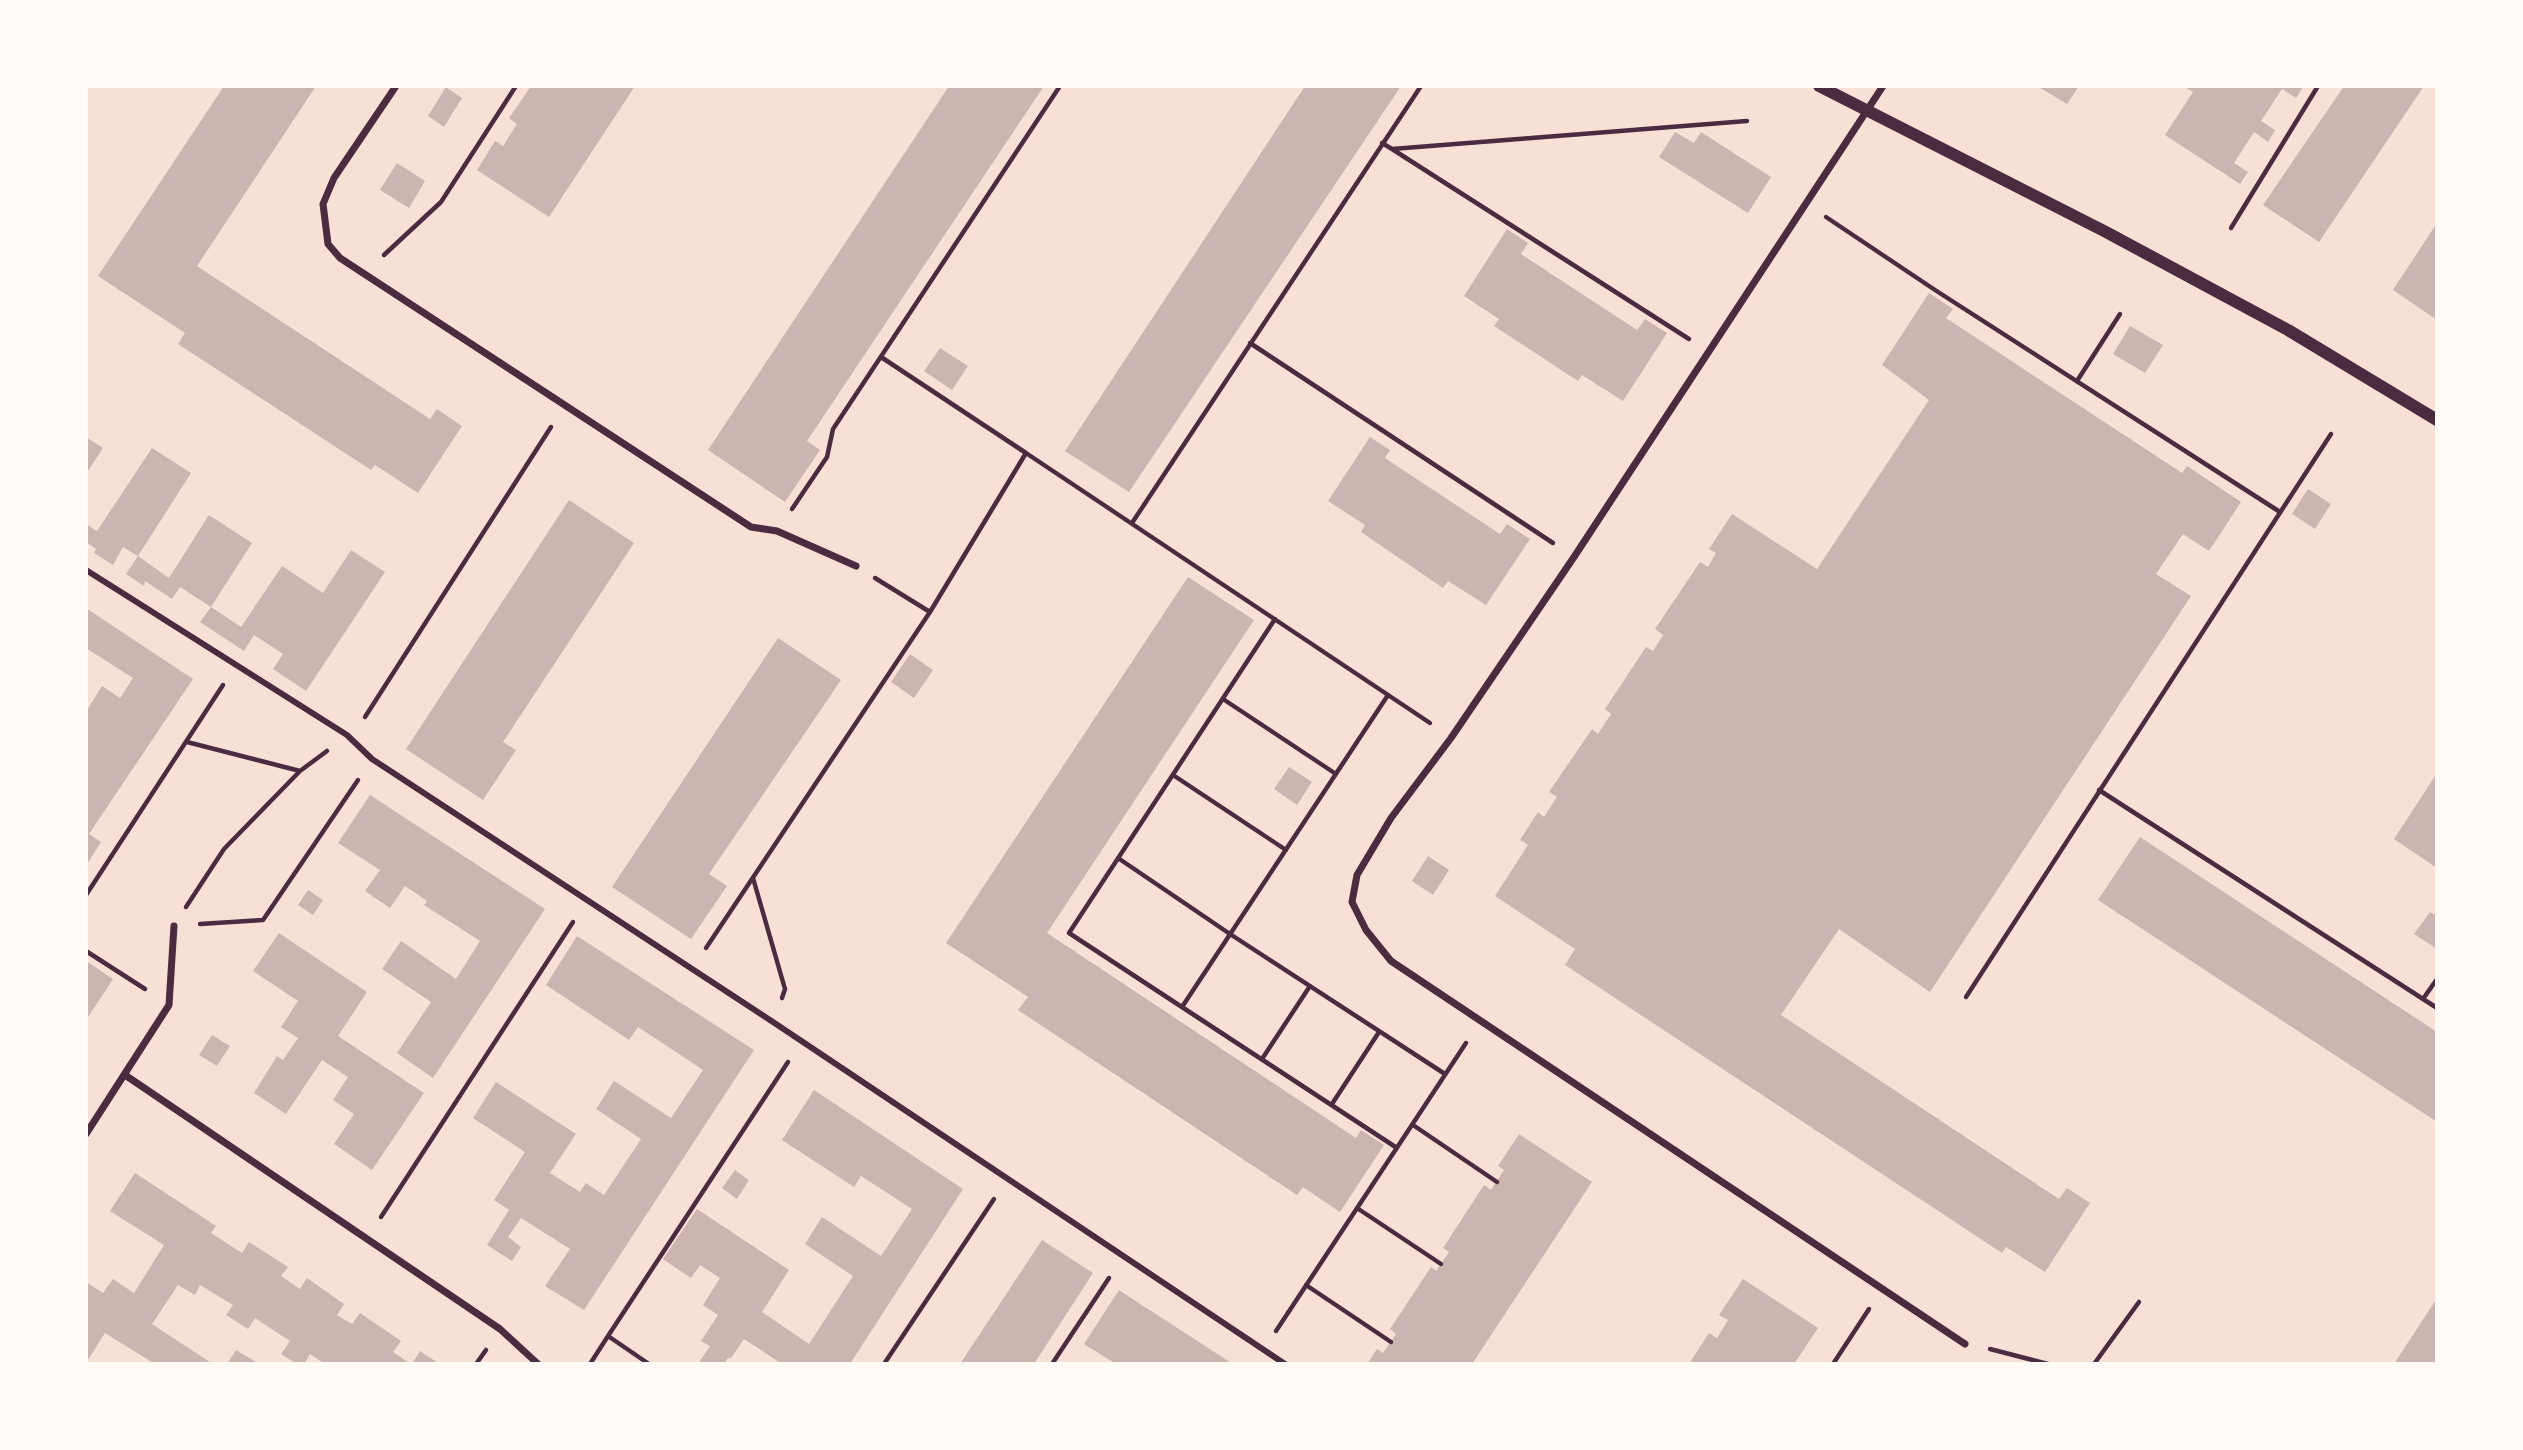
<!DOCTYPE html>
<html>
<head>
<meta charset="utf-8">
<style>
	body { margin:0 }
	#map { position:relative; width:2523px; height:1450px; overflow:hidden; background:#f7e1d7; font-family:Merriweather,serif }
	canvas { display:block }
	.frame { position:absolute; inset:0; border:88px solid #fffaf5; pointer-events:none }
</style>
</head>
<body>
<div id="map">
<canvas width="2523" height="1450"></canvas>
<div class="frame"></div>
</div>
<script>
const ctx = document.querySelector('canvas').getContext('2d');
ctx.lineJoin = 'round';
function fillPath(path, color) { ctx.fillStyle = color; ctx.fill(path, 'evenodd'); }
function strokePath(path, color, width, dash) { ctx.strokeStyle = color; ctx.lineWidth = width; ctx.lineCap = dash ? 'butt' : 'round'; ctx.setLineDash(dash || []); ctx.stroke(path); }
const building = new Path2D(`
	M224,86H316L197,266L430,419L437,409L462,426L418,493L375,465L371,470L178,344L185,333L98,276Z
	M531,86H635L549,217L477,170L495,141L503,146L517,124L509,118Z
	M949,86H1044L807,441L820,450L785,502L708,450Z
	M1305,86H1401L1129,492L1065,451Z
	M2037,86H2079L2067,104Z
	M2183,86H2301L2303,87L2296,98L2282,89L2261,121L2275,130L2268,142L2254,132L2234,163L2248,172L2240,184L2165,135L2193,92Z
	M2344,86H2424L2319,242L2263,205Z
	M446,87L462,98L444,127L428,116Z
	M1675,132L1694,143L1701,132L1771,177L1748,213L1659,157Z
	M397,163L425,181L409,208L380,190Z
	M2437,223V320L2393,290Z
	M1507,229L1528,243L1521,254L1556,277L1637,330L1645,319L1667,333L1623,401L1582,375L1578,381L1494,326L1499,319L1464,296Z
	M1929,293L1953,309L1946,318L2182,473L2187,466L2241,502L2209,551L2183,534L2156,574L2191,596L1930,992L1839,929L1781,1015L2059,1199L2067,1188L2090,1203L2045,1272L2006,1247L2002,1253L1565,965L1575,949L1495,896L1528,845L1520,840L1538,812L1544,817L1557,797L1549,792L1592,729L1598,734L1611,714L1605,709L1646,647L1653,651L1663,635L1655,629L1700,562L1708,567L1716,553L1709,549L1732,514L1817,569L1929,400L1882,365Z
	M2130,326L2163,345L2145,373L2113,354Z
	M940,348L968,366L952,390L924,371Z
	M86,437L103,448L86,474Z
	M1370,437L1390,450L1385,458L1500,534L1507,524L1530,539L1486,605L1448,581L1443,588L1361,532L1365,525L1328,501Z
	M152,448L191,473L138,556L123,547L113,565L94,553L96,549L86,542V524L97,531Z
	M2308,489L2331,504L2315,529L2292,514Z
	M569,500L634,543L503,742L516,750L483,800L406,749Z
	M209,515L252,543L211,607L180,587L172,599L145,581L144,586L126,574L138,556L169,578Z
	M351,550L385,572L306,691L273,669L283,654L254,635L244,651L200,622L211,607L241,627L282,566L323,593Z
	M1188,577L1254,620L1047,933L1356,1138L1361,1130L1384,1145L1340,1212L1303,1187L1297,1195L1018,1010L1028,997L946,943Z
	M86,608L193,679L89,834L101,842L86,866V712L102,686L120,698L133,678L86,648Z
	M778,638L841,680L709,874L727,886L691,939L612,887Z
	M910,654L933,670L914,698L891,682Z
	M1289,767L1312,782L1297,805L1274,789Z
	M2437,773V868L2394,839Z
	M370,795L545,909L433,1078L397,1053L431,1002L382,969L401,941L456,979L480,941L424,905L427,901L405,886L390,908L365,891L380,870L338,843Z
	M2140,837L2437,1032V1122L2098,900Z
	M1428,856L1449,870L1433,895L1412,881Z
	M308,890L323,900L313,915L298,905Z
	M2430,912L2437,916V949L2414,934Z
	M279,933L367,992L338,1036L424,1093L372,1170L334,1144L354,1114L333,1100L348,1077L322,1060L286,1114L254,1093L277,1056L283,1060L298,1038L281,1027L298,1001L253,971Z
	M577,936L754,1050L584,1310L545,1286L570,1249L521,1218L508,1237L521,1247L512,1261L487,1245L509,1210L494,1200L525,1152L473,1118L496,1082L576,1134L550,1173L580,1192L586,1183L604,1195L641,1139L596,1109L614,1081L671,1118L703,1070L638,1027L629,1040L546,985Z
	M86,961L113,979L86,1020Z
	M212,1035L230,1046L217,1066L199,1055Z
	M814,1090L963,1189L850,1364H782L744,1339L731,1358H728L724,1364H698L710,1346L701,1341L718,1315L703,1305L720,1278L700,1265L691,1278L663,1259L697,1209L789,1270L762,1312L809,1344L853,1276L805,1244L822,1217L881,1256L912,1209L861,1176L854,1187L782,1140Z
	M1519,1134L1592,1182L1472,1364H1367L1377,1349L1383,1353L1396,1334L1390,1329L1431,1267L1436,1271L1449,1252L1443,1248L1484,1185L1491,1190L1504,1170L1498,1166Z
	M735,1170L749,1180L737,1199L722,1188Z
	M135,1173L216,1226L211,1233L242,1253L249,1242L288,1267L281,1276L300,1289L307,1278L344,1304L337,1315L352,1324L360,1313L401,1341L393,1352L411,1364H325L310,1354L304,1364H297L281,1354L290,1341L255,1318L248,1329L226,1315L233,1305L200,1285L195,1295L178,1285L152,1324L213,1364H155L105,1333L86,1363V1282L103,1293L113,1279L134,1293L164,1245L110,1211Z
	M1042,1240L1093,1273L1034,1364H960Z
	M1743,1279L1818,1328L1794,1364H1689L1709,1333L1717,1338L1728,1320L1719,1315Z
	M1119,1290L1131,1298L1233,1364H1116L1084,1344Z
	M2437,1298V1364H2394Z
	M236,1350L256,1362L255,1364H227Z
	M420,1351L424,1354L440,1364H412Z`);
const path = new Path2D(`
	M1382,143L1392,149L1747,121
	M1392,149L1689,339
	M1826,217L1935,290L2280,512
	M2231,228L2318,86
	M384,255L441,202L516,86
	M1250,343L1553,543
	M881,357L1026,453
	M2077,381L2120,314
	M792,509L827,457L833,429L1060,86
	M1132,523L1421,86
	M875,578L930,612L1026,453L1430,723
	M1275,619L1069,933L1397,1148
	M1223,699L1336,774
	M365,717L551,427
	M187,742L300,771L327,751
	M1173,775L1286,850
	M2099,790L2437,1008
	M1118,858L1230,934L1445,1074
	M753,878L785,989L782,998
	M86,895L223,685
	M186,907L224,849L300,771
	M200,924L263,920L358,780
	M706,948L930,612
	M86,951L145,989
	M1966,997L2331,434
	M2423,999L2437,979
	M1182,1007L1388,695
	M1262,1059L1310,986
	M1332,1104L1379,1032
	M1413,1125L1497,1182
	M1357,1208L1441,1264
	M381,1217L573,922
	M1306,1285L1391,1342
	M1276,1331L1466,1043
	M608,1336L788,1062
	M1990,1349L2048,1364
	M476,1364L486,1350
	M590,1364L608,1336L649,1364
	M884,1364L994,1199
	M1052,1364L1109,1278
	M1833,1364L1869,1309
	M2094,1364L2139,1302`);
const pedestrian = new Path2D(`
	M86,570L347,735L372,759L773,1022L1285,1364`);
const minor = new Path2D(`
	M396,86L334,178L323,204L328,244L340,258L751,527L777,531L856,566
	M1883,86L1574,557L1451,738L1391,818L1357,875L1352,902L1366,930L1391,961L1965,1344
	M125,1075L500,1329L538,1364
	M86,1134L169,1005L174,926`);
const tertiary = new Path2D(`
	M1819,86L2106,232L2288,330L2437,420`);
fillPath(building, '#ccb4b1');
strokePath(path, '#4a2c40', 4.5);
strokePath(pedestrian, '#4a2c40', 6);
strokePath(minor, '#4a2c40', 7);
strokePath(tertiary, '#4a2c40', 12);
</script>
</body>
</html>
